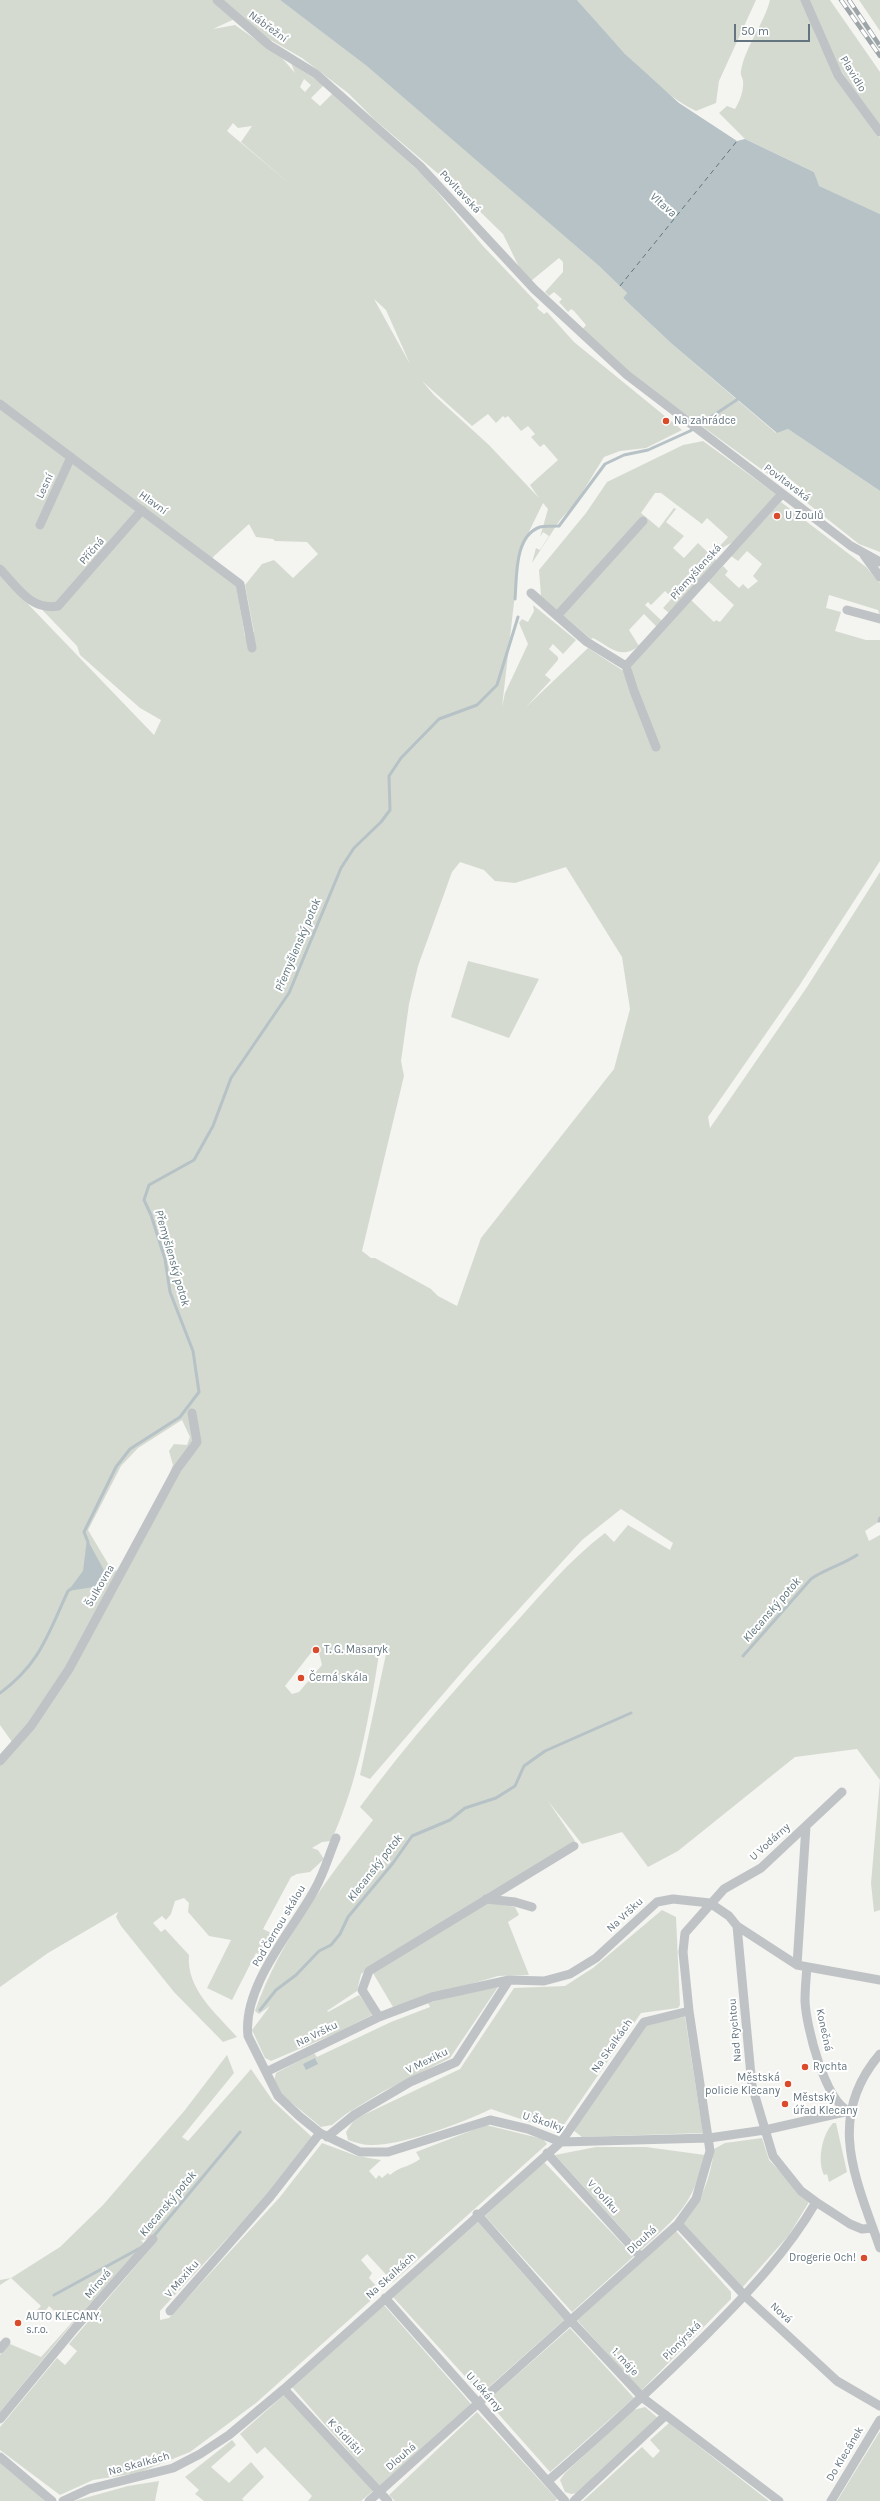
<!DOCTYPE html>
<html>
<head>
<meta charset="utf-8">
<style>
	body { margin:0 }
	#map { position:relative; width:880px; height:2501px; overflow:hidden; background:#f4f4f0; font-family:Karla,sans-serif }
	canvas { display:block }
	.scale { position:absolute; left:734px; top:24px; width:76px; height:18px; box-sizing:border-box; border:2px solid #64757f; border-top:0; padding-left:5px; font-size:12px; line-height:14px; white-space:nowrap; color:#64757f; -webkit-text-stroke:3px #fff; paint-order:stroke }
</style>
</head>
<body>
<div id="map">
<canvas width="880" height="2501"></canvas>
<div class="scale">50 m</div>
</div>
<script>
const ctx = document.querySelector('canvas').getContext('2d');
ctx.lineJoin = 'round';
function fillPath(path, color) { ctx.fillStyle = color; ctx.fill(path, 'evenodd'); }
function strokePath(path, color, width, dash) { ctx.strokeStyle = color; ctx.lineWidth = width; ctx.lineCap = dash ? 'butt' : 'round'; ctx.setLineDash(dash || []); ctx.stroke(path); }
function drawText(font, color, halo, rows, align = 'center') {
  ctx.font = font + ' Karla,sans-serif'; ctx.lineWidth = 4; ctx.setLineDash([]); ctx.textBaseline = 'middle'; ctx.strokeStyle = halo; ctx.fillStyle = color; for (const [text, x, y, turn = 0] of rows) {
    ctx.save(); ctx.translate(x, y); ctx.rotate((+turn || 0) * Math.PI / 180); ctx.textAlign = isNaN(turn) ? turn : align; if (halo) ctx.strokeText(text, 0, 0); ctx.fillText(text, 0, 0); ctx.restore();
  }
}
const green = new Path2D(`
	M0,0H280L367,65L599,266L627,293L623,298L672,344L776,433L788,429L880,491V552L859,544L797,495L802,489L785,475L779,482L630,374L581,331L586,325L574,311L571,309L568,312L559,302L562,299L554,292L549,296L545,292L563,272V262L559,258L531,281L520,269L503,234L462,194L375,120L348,93L302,58L269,39L239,17L213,29L235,25L282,58L295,73L291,63L324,85L311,98L320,106L333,93L423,175L483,246L539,305L537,308L544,314L547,312L574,342L682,430L646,448L620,451L604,457L577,501L560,520L532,563L536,548L540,550L549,536L543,532L540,537L548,509L543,503L520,550L502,707L505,693L528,644L519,623L522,619L528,622L534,611L533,605L576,640L563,654L553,644L549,649L558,657V660L545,675L551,680L526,707L588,648L625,672L635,690L631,667L691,600L714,622L716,620L720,622L734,605L708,581L723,566L728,571L725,575L739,588L743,584L748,589L758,581L753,576L762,564L747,551L738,561L731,556L781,502L866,567L880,583V616L878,610L829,595L826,608L841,612L835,631L866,640H880V861L799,986L708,1117L710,1128L807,987L880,872V1521L865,1531L869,1541L880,1535V1910L874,1912L871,1883L880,1780L857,1749L795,1757L678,1851L648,1867L622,1832L582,1844L548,1801L575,1841L361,1974L357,1991L327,2011L328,2012L359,1995L371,2011L372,2015L339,2032L271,2061L265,2058L252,2030L270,2006L259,2014L255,2011C280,1940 328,1878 373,1820L360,1807C406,1744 457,1687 509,1630C539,1597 569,1560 605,1533L614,1542L628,1525L670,1550L673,1543L621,1509L582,1540L469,1664L370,1779L360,1775L386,1654H379C369,1718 358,1782 331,1841L322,1842L312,1848L318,1850L324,1859L310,1872L297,1874L291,1877L263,1929L271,1933L260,1955L256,1953L232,2000L207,1988L231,1940L209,1936L188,1912L189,1903L184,1898L175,1901L171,1914L166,1920L162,1916L153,1923L161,1932L165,1929L189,1955C186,1989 216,2013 237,2037L223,2042L174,1992L121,1926L116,1917L118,1912L48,1953L0,1987V1755L12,1742L0,1725V575L154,735L161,720L140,708L80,655L77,646L0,566ZM304,79L311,85L305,92L300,87ZM233,123L238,128L252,126L241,142L291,185L227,131ZM374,299L386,310L410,364ZM422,381L472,426L488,414L496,423L503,416L505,418L508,416L521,431L528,426L535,434L531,437L540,447L544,444L558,460L530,485L539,498L489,445L434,395ZM249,524L256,537L273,539L275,541L307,542L318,554L293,578L274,560L262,564L245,585L254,632L245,637L236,585L211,565L213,557ZM460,862L484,870L495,881L515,883L566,867L622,957L630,1009L614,1069L481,1238L457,1306L438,1296L431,1289L375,1258H371L362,1251L404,1076L401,1061L409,1004L418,966L452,872ZM182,1420L190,1437L187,1445L174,1444L169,1451L173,1465L166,1482L127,1557L117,1571L110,1567L88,1530L121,1466L138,1448ZM314,1649L319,1653L322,1665L299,1692L292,1694L285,1686Z
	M577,0H756L719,81L716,103L696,111C650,88 611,38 577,0Z
	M770,0H802L818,41L842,87L880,138V214L818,186L814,172L745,139L719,113L727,106L735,109C740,101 744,90 743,80C742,77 740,74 741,71C745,47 764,24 770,0Z
	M809,0H830L880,72V129L834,60Z
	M859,0H880V31Z
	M703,441L776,494L775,497L733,542L720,549L718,548L728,537L707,518L702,524L661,493H655L641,513L659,528L674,508L676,509L666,522L684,536L673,548L684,558L698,543L717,561L669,613L663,608L672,598L665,591L651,605L648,602L645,605L662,621L657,627L644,614L629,630L639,646C620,660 612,648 593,638L591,639L541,596L539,570L586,513L607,482L683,445Z
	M468,961L539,979L509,1038L451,1017Z
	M485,1902L515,1907L519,1915L508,1922L529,1975L498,1976L393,2007L373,1973Z
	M662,1910L676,1917L680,2005L678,2008L641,2013L559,2132L491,2109C464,2122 399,2147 369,2145C362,2145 355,2142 348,2140L346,2132L355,2119L460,2069L514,1988L565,1986L593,1968Z
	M500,1984L450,2058L382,2092L346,2114L332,2125L321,2127L281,2094L274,2081L276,2073L314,2053L317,2057L391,2022L430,2007L428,2003Z
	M685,2017L703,2133L582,2137L573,2130L645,2026L652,2022Z
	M227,2055L234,2073L182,2137L188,2141L251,2069L273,2101L313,2138L272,2190L160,2311V2320L169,2318L280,2197L322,2143L357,2156L381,2160L369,2171L376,2179L379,2175L382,2178L388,2173L390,2175C400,2166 410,2167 420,2159L416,2152L486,2125L543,2139L547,2144L393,2282L367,2254L361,2260L372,2273L369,2278L377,2287L374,2289L378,2294L256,2403L190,2452L138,2473L93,2480L60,2495L0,2450V2427L57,2358L65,2365L77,2351L69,2344L157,2241L151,2235L147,2239L141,2240L144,2244L71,2325L0,2412V2355L10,2344L41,2357L75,2319L69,2313L63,2319L49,2306L41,2317L35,2312L41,2306L11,2278L0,2285V2280L11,2278L60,2247L103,2205L185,2110Z
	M833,2123H836L847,2172L829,2182L827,2174L824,2175C817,2160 822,2135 833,2123Z
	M762,2138L769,2160L809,2202L789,2235L741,2289L683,2224C701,2203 711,2177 714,2149L725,2143Z
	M596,2147H646L705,2155C692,2206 679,2215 641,2250L555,2155Z
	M544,2162L634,2256L572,2312L485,2216Z
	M478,2222L564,2320L481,2394L393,2297Z
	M676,2231L731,2292V2299L641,2391L577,2320Z
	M384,2305L471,2404L380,2487L292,2387Z
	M570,2328L634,2398L550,2472L487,2401Z
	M285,2394L373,2491L361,2501H308L312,2496L265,2447L257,2454L240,2434Z
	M645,2407L658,2418L579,2493L571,2494L565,2492L560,2480L565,2473L633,2410Z
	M477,2412L557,2499L555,2501H395L389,2495Z
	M669,2423L769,2501H583L642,2447L653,2458L660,2451L650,2440Z
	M880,2431V2501H837Z
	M232,2440L236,2445L211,2467L229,2483L251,2462L264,2477L242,2499L244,2501H204L195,2494L199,2490L185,2477Z
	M0,2462L44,2498V2501H0Z
	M159,2481L155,2501H74L128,2486Z`);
const water = new Path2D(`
	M280,0H577L625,54L679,103L737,141L745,139L814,172L819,186L880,214V491L788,429L777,433L672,344L623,298L627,293L599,266L367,66Z
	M87,1539L106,1574L100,1586L68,1591L83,1571Z
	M315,2058L318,2064L306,2070L303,2064Z`);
const stream = new Path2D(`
	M515,599C517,577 514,536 540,527C546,526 553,526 559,526L605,464L624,455L648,450L690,431L741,397
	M879,1521L880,1518
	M88,1542L84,1532L116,1467L130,1449L180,1417L199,1392L193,1351L170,1292L165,1259L151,1215L144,1200L149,1185L194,1160L213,1126L231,1078L289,993L341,868L354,848L381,822L390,810L389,776L401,758L439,719L477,705L497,685L518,617
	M743,1656L811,1579C825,1569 842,1565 857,1555
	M0,1693C40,1664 48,1634 68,1591L71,1589
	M260,2010L276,1990L296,1975L319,1951L331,1945L340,1934L348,1917L393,1863L412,1836L450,1820L465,1808L496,1798L515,1786L524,1766L545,1751L631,1713
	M153,2237L240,2132
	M54,2295L142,2247`);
const ferry = new Path2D(`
	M620,286L737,141`);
const minor = new Path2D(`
	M217,0L269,45L316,74L420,166L534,289L627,375L851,546L880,562
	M805,0L838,75L880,132
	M0,404L240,584L252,648
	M40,525L71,457
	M864,555L880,577
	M0,569C17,587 31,611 58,606L142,510
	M531,593L587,642L626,666L634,691L656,747
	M847,610L880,619
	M557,616L643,521
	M626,666L782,494
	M0,1761L31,1726L69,1669L177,1469L197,1442L192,1413
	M336,1838C329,1855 324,1873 315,1889C293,1930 242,1986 248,2036L278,2096L299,2116L320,2133L360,2152H388L490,2120L528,2129L561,2142L709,2138L765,2130L849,2111
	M486,1899L515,1902L532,1907
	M737,1926L752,2086L773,2156L801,2191L816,2202L850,2224L862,2229L873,2228
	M797,1965L806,1826
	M807,1967C806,1978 805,1990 805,2001C806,2026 825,2101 849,2111
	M379,2017L362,1990L369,1971L574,1846
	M880,2054C825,2118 856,2179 880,2248
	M266,2072L379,2017L432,1997L509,1980L544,1981L570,1974L596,1958L657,1902L673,1899L710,1903L729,1916L737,1926L797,1965L880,1980
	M327,2137L354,2115L410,2082L456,2062L509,1980
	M547,2153L641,2257
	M477,2214L570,2320L643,2398L779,2501
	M678,2224L745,2296L837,2381L880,2406
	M385,2298L565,2501
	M170,2311L270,2197L320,2133
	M0,2349L6,2342
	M284,2389L388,2501
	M0,2419L75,2328L153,2239
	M0,2457L52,2501
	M548,2481C602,2434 655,2386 706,2335C747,2294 787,2252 816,2202
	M63,2501L89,2489L173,2468L200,2454L229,2435L284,2389L561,2142L644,2022L689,2011
	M369,2501L678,2224L696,2199L710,2151L689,2011L683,1952L685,1933L724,1889L761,1868L842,1792
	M574,2501L666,2415
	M831,2501L880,2420`);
const rail = new Path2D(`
	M841,0L880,56
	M849,0L880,46`);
const markers = [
	[666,421,4,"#d94b2b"],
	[777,516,4,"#d94b2b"],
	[316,1650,4,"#d94b2b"],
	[301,1678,4,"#d94b2b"],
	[805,2067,4,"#d94b2b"],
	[788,2084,4,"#d94b2b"],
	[785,2104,4,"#d94b2b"],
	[864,2258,4,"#d94b2b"],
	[18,2323,4,"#d94b2b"]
];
const streetNames = [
	["Nábřežní",268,27,36],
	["Plavidlo",853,74,59],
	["Povltavská",460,192,47],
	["Povltavská",787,483,37],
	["Lesní",45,486,-65],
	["Hlavní",153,503,36],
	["Příčná",92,551,-49],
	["Přemyšlenská",696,572,-48],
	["Šulkovna",100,1586,-60],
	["U Vodárny",770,1842,-42],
	["Na Vršku",625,1915,-43],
	["Pod Černou skálou",279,1926,-59],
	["Nad Rychtou",735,2030,-95],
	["Konečná",824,2030,78],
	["Na Vršku",317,2034,-26],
	["Na Skalkách",612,2046,-55],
	["V Mexiku",427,2061,-26],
	["U Školky",543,2122,18],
	["V Dolíku",603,2197,48],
	["Dlouhá",642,2240,-42],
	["Na Skalkách",391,2276,-42],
	["V Mexiku",182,2279,-49],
	["Mírová",98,2284,-49],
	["Nová",781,2313,43],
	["Pionýrská",682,2341,-45],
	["1. máje",625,2362,47],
	["U Lékárny",484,2392,48],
	["K Sídlišti",345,2437,47],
	["Do Klecánek",845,2454,-59],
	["Dlouhá",401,2457,-41],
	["Na Skalkách",139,2464,-15]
];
const poiNames = [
	["Na zahrádce",674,421],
	["U Zoulů",785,516],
	["T. G. Masaryk",324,1650],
	["Černá skála",309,1678],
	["Rychta",813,2067],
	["Městská",780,2078,"right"],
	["policie Klecany",780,2091,"right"],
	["Městský",793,2098],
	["úřad Klecany",793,2111],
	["Drogerie Och!",856,2258,"right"],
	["AUTO KLECANY,",26,2317],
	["s.r.o.",26,2330]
];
const waterNames = [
	["Vltava",663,205,41],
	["Přemyšlenský potok",298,945,-67],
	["Přemyšlenský potok",172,1258,74],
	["Klecanský potok",772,1610,-49],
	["Klecanský potok",375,1868,-52],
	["Klecanský potok",168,2204,-50]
];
fillPath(green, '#d5dad1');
fillPath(water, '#b6c2c6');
strokePath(stream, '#b6c2c6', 3);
strokePath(ferry, '#60777d', 1, [5, 4]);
strokePath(minor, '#bfc3c6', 9);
strokePath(rail, '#9ea5a9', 4.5);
strokePath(rail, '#fff', 3, [9]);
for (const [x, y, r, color] of markers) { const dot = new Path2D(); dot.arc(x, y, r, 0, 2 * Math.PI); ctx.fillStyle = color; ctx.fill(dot); strokePath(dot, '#fff', 1.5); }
drawText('11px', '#64757f', '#fff', streetNames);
drawText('11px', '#64757f', '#fff', poiNames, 'left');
drawText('italic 12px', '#60777d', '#fff', waterNames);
</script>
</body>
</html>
